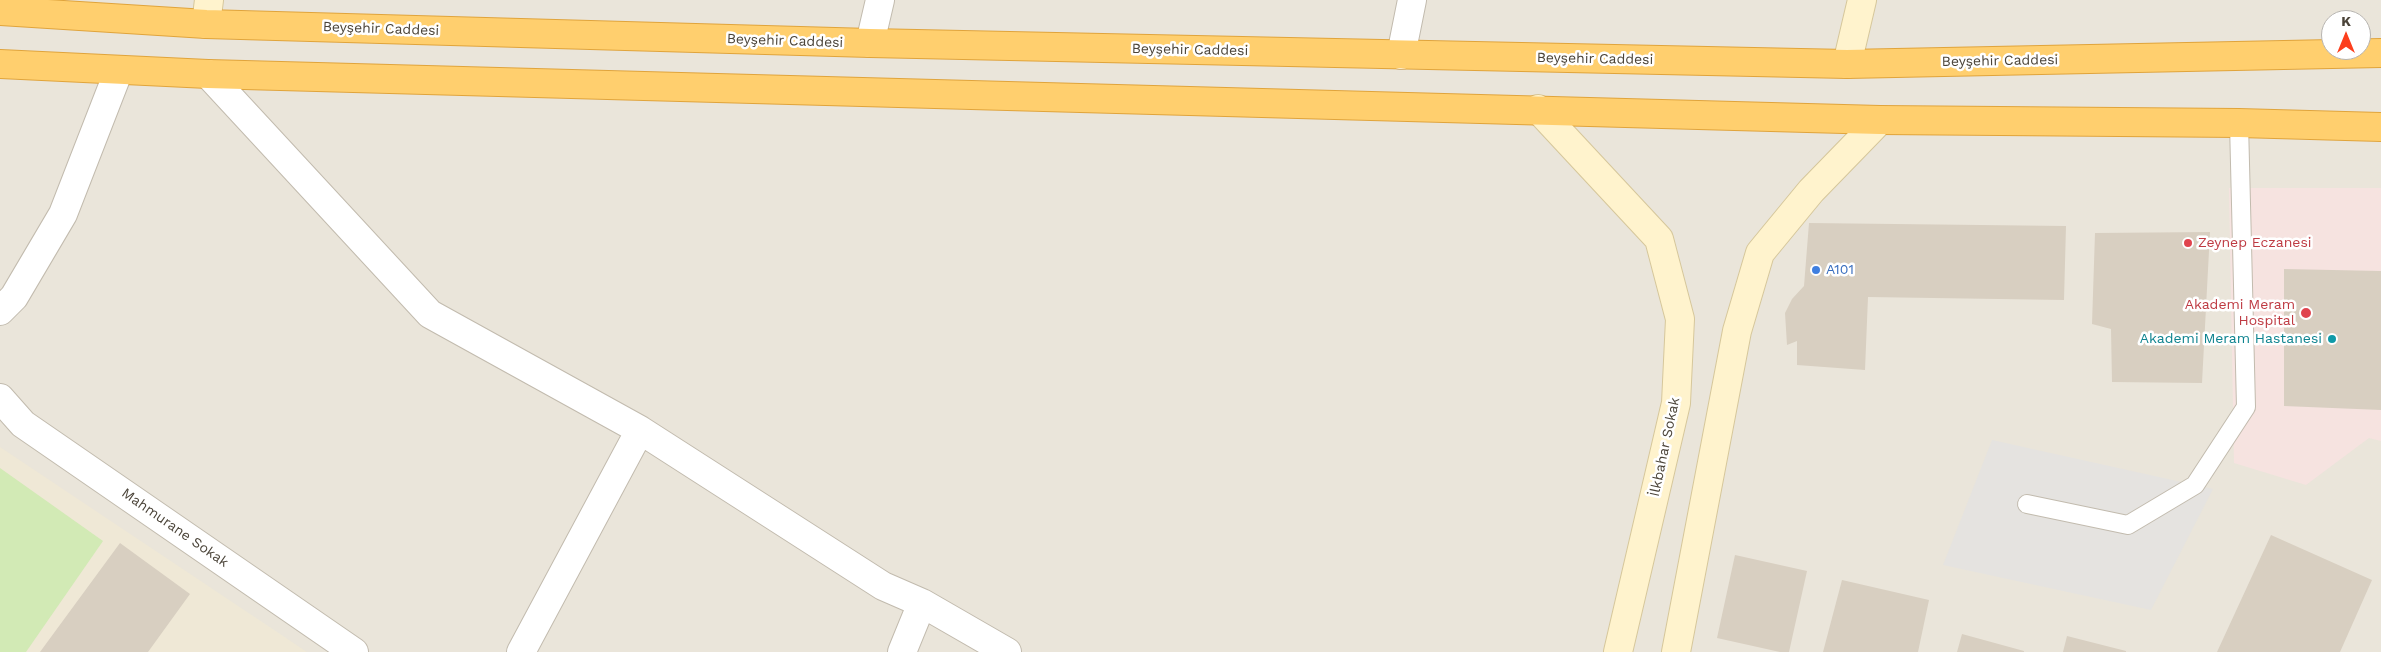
<!DOCTYPE html>
<html>
<head>
<meta charset="utf-8">
<style>
	body { margin:0 }
	#map { position:relative; width:2381px; height:652px; overflow:hidden; background:#f6f3ec; font-family:"Work Sans",sans-serif }
	canvas { display:block }
	.north { position:absolute; left:2321px; top:10px; width:50px; height:50px; box-sizing:border-box; background:#fff; border:1px solid #b7b4b0; border-radius:50%; rotate:0deg; font-size:14px; font-weight:700; line-height:20px; text-align:center; color:#4b4439 }
	.north::after { content:''; display:block; margin:auto; width:18px; height:22px; background:#fc3f1d; clip-path:polygon(50% 0,100% 100%,50% 72%,0 100%) }
</style>
</head>
<body>
<div id="map">
<canvas width="2381" height="652"></canvas>
<div class="north">K</div>
</div>
<script>
const ctx = document.querySelector('canvas').getContext('2d');
ctx.lineJoin = 'round';
function fillPath(path, color) { ctx.fillStyle = color; ctx.fill(path, 'evenodd'); }
function strokePath(path, color, width, dash) { ctx.strokeStyle = color; ctx.lineWidth = width; ctx.lineCap = dash ? 'butt' : 'round'; ctx.setLineDash(dash || []); ctx.stroke(path); }
function drawText(font, color, halo, rows, align = 'center') {
  ctx.font = font + ' "Work Sans",sans-serif'; ctx.lineWidth = 5; ctx.setLineDash([]); ctx.textBaseline = 'middle'; ctx.strokeStyle = halo; ctx.fillStyle = color; for (const [text, x, y, turn = 0] of rows) {
    ctx.save(); ctx.translate(x, y); ctx.rotate((+turn || 0) * Math.PI / 180); ctx.textAlign = isNaN(turn) ? turn : align; if (halo) ctx.strokeText(text, 0, 0); ctx.fillText(text, 0, 0); ctx.restore();
  }
}
const residential = new Path2D(`
	M0,0H2381V652H0ZM2331,20H2361V50H2331Z`);
const education = new Path2D(`
	M0,447L307,652H0Z`);
const medical = new Path2D(`
	M2229,188H2381V441L2369,438L2306,485L2234,463Z`);
const green = new Path2D(`
	M0,468L103,541L26,652H0Z`);
const parking = new Path2D(`
	M1992,440L2213,489L2151,610L1943,565Z`);
const building = new Path2D(`
	M1809,223L2066,226L2064,300L1868,297L1865,370L1797,365V341L1787,345L1785,313L1792,299L1804,286Z
	M2210,232L2202,383L2112,382L2111,329L2092,324L2095,233Z
	M2284,269L2381,271V410L2284,406Z
	M2271,535L2372,580L2340,652H2217Z
	M120,543L190,594L148,652H40Z
	M1735,555L1807,571L1789,652H1780L1717,638Z
	M1842,580L1929,600L1918,652H1823Z
	M1962,634L2024,651V652H1957Z
	M2067,636L2126,651V652H2063Z`);
const lane = new Path2D(`
	M2027,504L2128,525L2195,485L2246,407L2239,123`);
const street = new Path2D(`
	M870,43L880,0
	M1401,55L1412,0
	M208,74L430,314L640,430L521,652
	M0,311L14,297L63,214L119,70
	M0,398L23,424L354,652
	M640,430L883,586L922,603L902,652
	M922,603L1007,652`);
const secondary = new Path2D(`
	M206,24L209,0
	M1847,64L1862,0
	M1538,109L1659,239L1680,319L1676,403L1618,652
	M1676,652L1737,331L1760,253L1811,191L1880,120`);
const highway = new Path2D(`
	M0,11L206,24L870,43L1847,64L2381,53
	M0,64L208,74L1880,120L2239,123L2381,127`);
const markers = [
	[2188,243,5,"#e0444e"],
	[1816,270,5,"#3f7fe0"],
	[2306,313,6,"#e0444e"],
	[2332,339,5,"#0f9aa8"]
];
const streetNames = [
	["Beyşehir Caddesi",381,29,2],
	["Beyşehir Caddesi",785,41,2],
	["Beyşehir Caddesi",1190,50,1],
	["Beyşehir Caddesi",1595,59,1],
	["Beyşehir Caddesi",2000,61,-1],
	["İlkbahar Sokak",1665,447,-78],
	["Mahmurane Sokak",175,528,35]
];
const healthNames = [
	["Zeynep Eczanesi",2198,243],
	["Akademi Meram",2295,305,"right"],
	["Hospital",2295,321,"right"]
];
const shopNames = [
	["A101",1826,270]
];
const cultureNames = [
	["Akademi Meram Hastanesi",2322,339]
];
fillPath(residential, '#eae5da');
fillPath(education, '#efe8d6');
fillPath(medical, '#f6e3e0');
fillPath(green, '#d2eab5');
fillPath(parking, '#e5e3e0');
fillPath(building, '#d8cfc1');
strokePath(lane, '#c2bbae', 20);
strokePath(street, '#c2bbae', 30);
strokePath(secondary, '#d6c79b', 30);
strokePath(highway, '#e0a43c', 30);
strokePath(lane, '#fff', 18);
strokePath(street, '#fff', 28);
strokePath(secondary, '#fff3cd', 28);
strokePath(highway, '#ffcf6e', 28);
for (const [x, y, r, color] of markers) { const dot = new Path2D(); dot.arc(x, y, r, 0, 2 * Math.PI); ctx.fillStyle = color; ctx.fill(dot); strokePath(dot, '#fff', 2); }
drawText('14px', '#4b4439', '#fff', streetNames);
drawText('14px', '#be3a42', '#fff', healthNames, 'left');
drawText('14px', '#366cbe', '#fff', shopNames, 'left');
drawText('14px', '#0d838f', '#fff', cultureNames, 'right');
</script>
</body>
</html>
